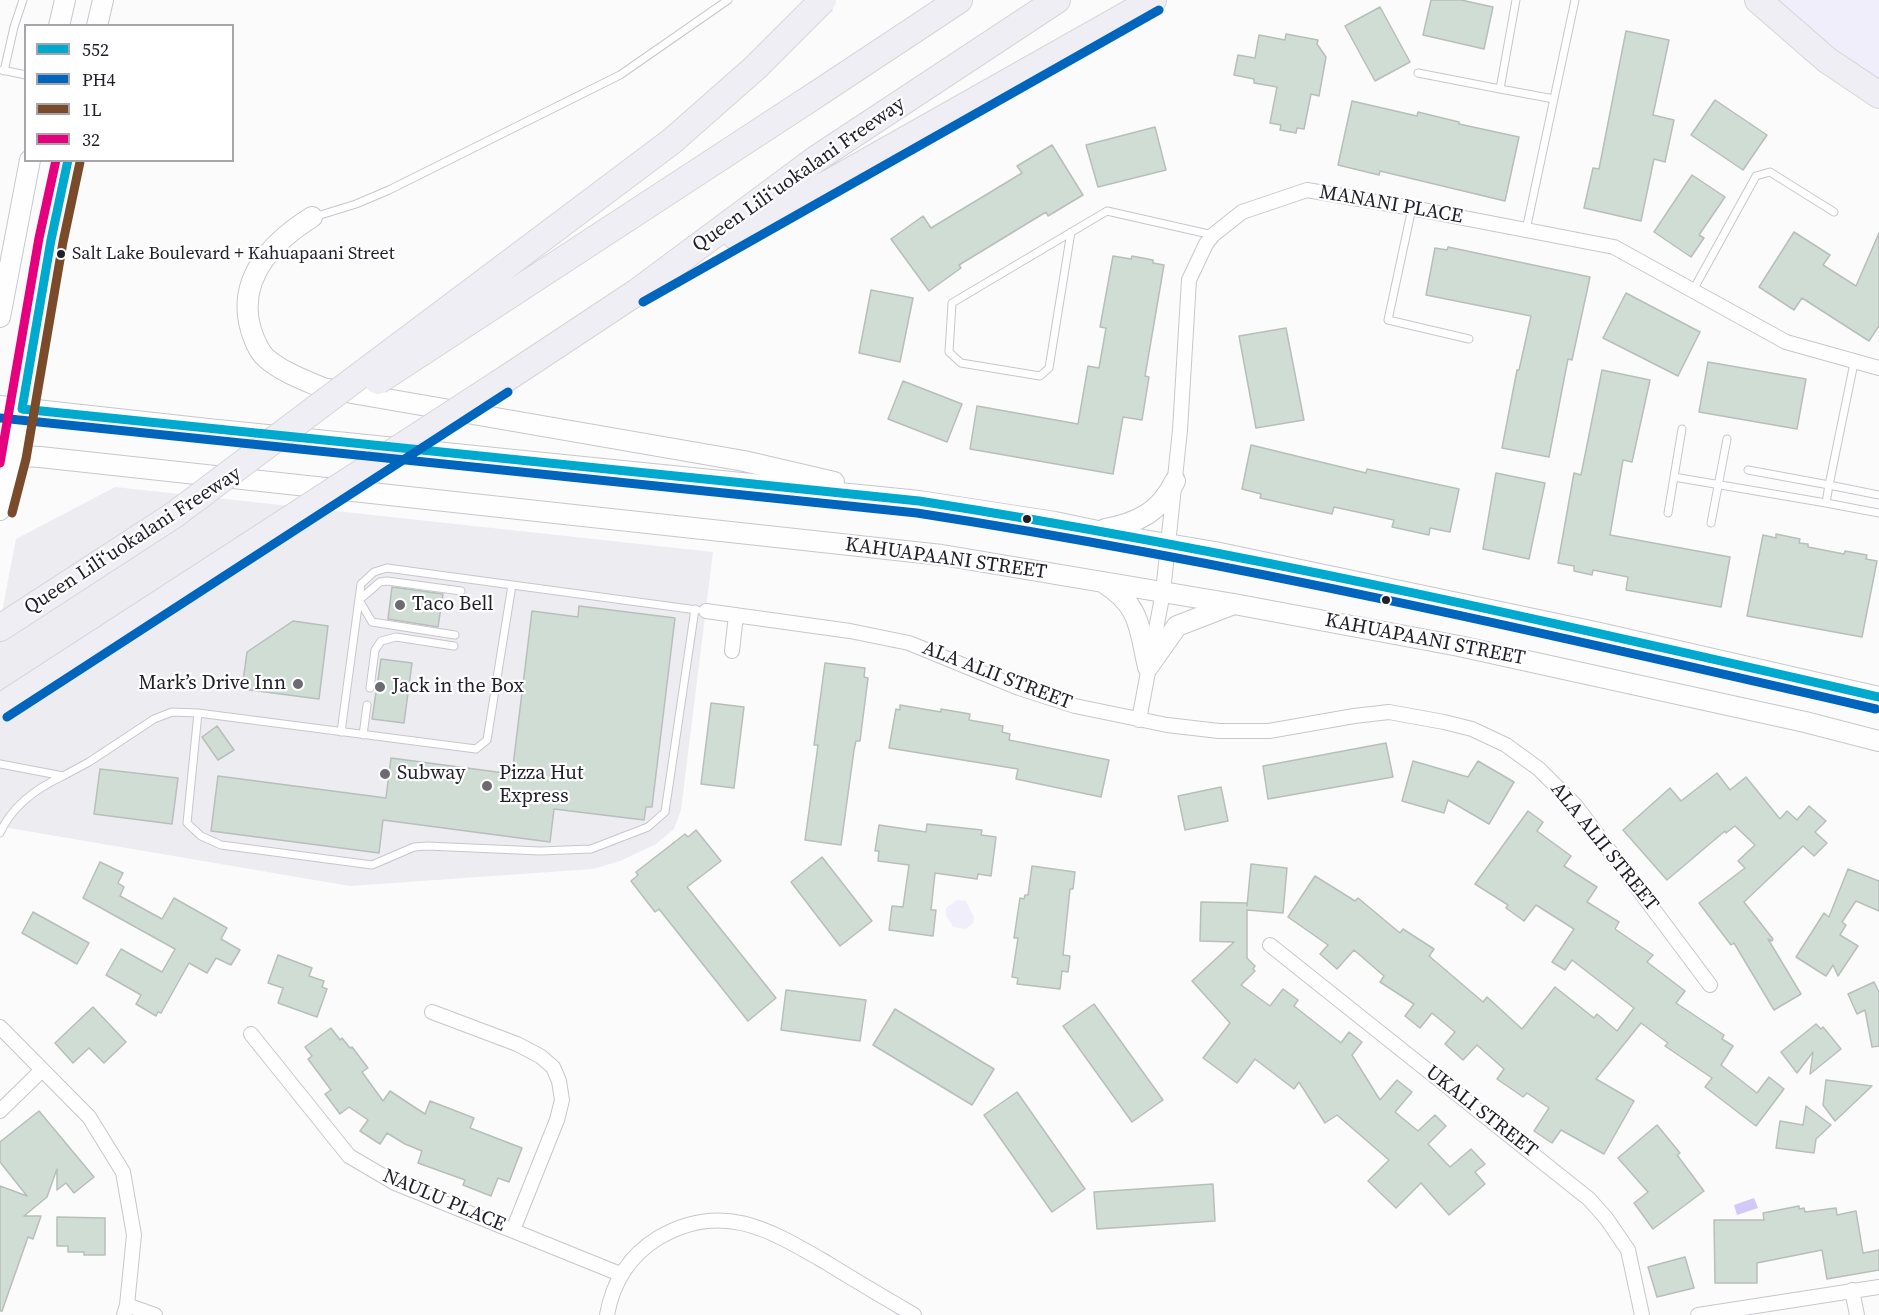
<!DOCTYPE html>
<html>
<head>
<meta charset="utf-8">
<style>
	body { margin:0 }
	#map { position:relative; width:1879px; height:1315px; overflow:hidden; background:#fbfbfb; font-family:"Source Serif 4",serif }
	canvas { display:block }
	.legend { position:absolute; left:24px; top:24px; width:210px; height:138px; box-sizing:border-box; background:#fff; border:2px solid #a6a5a9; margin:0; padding:8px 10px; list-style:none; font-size:18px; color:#201e29 }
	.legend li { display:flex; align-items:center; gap:12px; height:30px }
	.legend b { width:30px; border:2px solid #a6a5a9 }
</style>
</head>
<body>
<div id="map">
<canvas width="1879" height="1315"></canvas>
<ul class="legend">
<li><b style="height:8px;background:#00a9ce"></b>552</li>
<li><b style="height:8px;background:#0065bd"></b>PH4</li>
<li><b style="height:8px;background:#7a4b2a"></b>1L</li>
<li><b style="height:8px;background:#e5007d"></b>32</li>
</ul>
</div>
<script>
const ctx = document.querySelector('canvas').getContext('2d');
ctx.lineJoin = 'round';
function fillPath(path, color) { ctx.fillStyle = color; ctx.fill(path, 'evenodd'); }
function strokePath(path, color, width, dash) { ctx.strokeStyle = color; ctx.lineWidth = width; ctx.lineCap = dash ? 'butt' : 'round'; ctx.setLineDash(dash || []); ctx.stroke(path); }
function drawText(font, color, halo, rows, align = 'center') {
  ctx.font = font + ' "Source Serif 4",serif'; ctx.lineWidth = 4.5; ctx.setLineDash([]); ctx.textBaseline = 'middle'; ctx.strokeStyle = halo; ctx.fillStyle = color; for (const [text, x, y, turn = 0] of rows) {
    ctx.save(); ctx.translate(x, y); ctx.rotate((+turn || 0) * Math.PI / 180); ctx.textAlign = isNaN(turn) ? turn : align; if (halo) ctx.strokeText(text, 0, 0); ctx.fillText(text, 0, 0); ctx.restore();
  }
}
const built = new Path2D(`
	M115,487L713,552L681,810L674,829L656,844L620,861L593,869L350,886L3,827L0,833V622L16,539Z`);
const green = new Path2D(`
	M1776,0H1879V80L1832,48Z
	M957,900L966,901L974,917L973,923L966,929L953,927L946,915V908Z`);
const water = new Path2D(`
	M1754,1198L1758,1208L1737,1215L1734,1205Z`);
const building = new Path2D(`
	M1431,0H1461L1493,7L1484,49L1423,35Z
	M1380,7L1410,62L1375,81L1345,26Z
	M1626,31L1669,40L1653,115L1674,120L1665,162L1654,159L1641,221L1584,208L1593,168L1599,169Z
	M1286,34L1318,40L1317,44L1326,57L1319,96L1311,94L1304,129L1297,128L1296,133L1280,130L1281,125L1270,123L1277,87L1254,83V79L1234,75L1238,55L1255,58L1259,35L1285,40Z
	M1715,100L1767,135L1743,170L1691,135Z
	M1352,101L1417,116L1418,112L1459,122V124L1519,137L1505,201L1380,171L1379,175L1338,165Z
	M1155,127L1166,170L1098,187L1086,145Z
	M1052,145L1083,195L1048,216L1046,212L959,265L961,268L929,291L891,239L923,216L931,228L1022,173L1017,166Z
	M1692,175L1725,197L1699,235L1704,238L1691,257L1654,232Z
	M1794,232L1830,255L1823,265L1856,286L1879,233V326L1869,341L1802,298L1794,310L1759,287Z
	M1448,247L1590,277L1572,360L1568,359L1549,457L1502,448L1517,370H1519L1531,316L1426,295L1435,248L1447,250Z
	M1113,256L1131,259L1132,256L1153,260V263L1164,265L1145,376L1149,377L1142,420L1123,417L1113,474L970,449L977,406L1078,424L1088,366L1099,368L1106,328L1100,327Z
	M871,290L913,298L900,362L859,353Z
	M1626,293L1700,332L1678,376L1603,338Z
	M1286,328L1304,420L1256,428L1239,336Z
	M1708,362L1806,379L1797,429L1699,412Z
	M1602,370L1650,380L1632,462L1623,460L1610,535L1730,557L1721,607L1626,590L1628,577L1593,570L1592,575L1574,571V566L1558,563L1574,473L1581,475Z
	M903,381L962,404L947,442L888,419Z
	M1251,445L1366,473L1367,469L1459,489L1450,532L1430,528L1429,535L1392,527L1394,520L1334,507L1332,514L1260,498L1261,494L1242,489Z
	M1496,473L1545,483L1529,559L1483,549Z
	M1776,534L1800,539L1799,543L1808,544V547L1844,554L1845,551L1867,555L1866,559L1877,561L1862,637L1747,616L1763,535L1776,538Z
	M392,587L443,594L438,627L388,619Z
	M579,606L675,618L652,807H646L644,820L554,809L550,842L383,820L379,853L211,831L218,776L386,798L391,758L512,774L532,611L578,617Z
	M293,621L328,626L319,699L242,689L247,652Z
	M381,659L412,663L404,723L372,719Z
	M825,663L865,668L864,677L868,678L860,741H856L854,750L841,845L805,840L818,745H814Z
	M711,703L744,707L734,788L701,784Z
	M900,705L941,712V709L970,714L969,720L1003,726L1002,732L1010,734L1009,740L1109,760L1101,797L1016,779L1018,769L889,748L896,709L900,710Z
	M217,726L234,750L218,760L202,737Z
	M1386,743L1393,777L1268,799L1263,766Z
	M1413,761L1468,777L1478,761L1514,782L1489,824L1448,800L1444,813L1402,801Z
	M100,769L178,778L172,824L94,814Z
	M1717,773L1730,790L1746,777L1780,819L1787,811L1797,820L1809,806L1826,821L1815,832L1827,843L1814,856L1803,846L1744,902L1773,939L1772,941L1768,939L1801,994L1774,1010L1734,943L1731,945L1699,903L1745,868L1738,861L1755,845L1735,826L1726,833L1725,831L1667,880L1623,830L1670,788L1681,801Z
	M1221,787L1228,821L1185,830L1178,796Z
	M1528,811L1543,822L1537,831L1571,856L1564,866L1597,887L1587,902L1619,922L1615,929L1653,955L1647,962L1685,991L1676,1003L1724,1035L1722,1039L1733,1046L1721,1065L1757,1093L1769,1077L1784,1089L1756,1126L1705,1087L1712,1078L1665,1046L1668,1043L1641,1023L1596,1079L1634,1101L1604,1154L1561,1130L1552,1143L1534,1131L1549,1108L1527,1093L1523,1097L1497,1079L1504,1069L1477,1045L1463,1060L1445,1044L1455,1032L1432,1013L1420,1028L1405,1016L1414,1004L1380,982L1384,976L1354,950L1337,969L1320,954L1328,945L1288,917L1315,876L1355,901L1358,898L1400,933L1403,929L1434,949L1429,956L1483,1002L1487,997L1522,1029L1555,987L1594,1018L1597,1014L1617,1031L1634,1008L1572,960L1565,970L1552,962L1574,929L1536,905L1524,921L1506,908L1508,905L1475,884Z
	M927,824L982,830L981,835L996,837L991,876L978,874L977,879L935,873L931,910H936L933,936L889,930L892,906L903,907L909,865L878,861L879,851H875L879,825L926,832Z
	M696,830L721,861L687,887L776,998L748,1021L659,909L655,912L631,881L638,875L636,872L685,834L688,837Z
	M822,857L872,921L840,946L791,882Z
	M100,862L123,873L118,883L124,887L120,896L162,919L174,898L227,928L221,939L240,950L231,965L216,958L207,973L189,963L161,1013L158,1012L156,1016L136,1004L141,995L106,975L121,949L162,972L175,949L83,898Z
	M1251,864L1287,868L1283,913L1247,910V958L1255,966L1253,969L1255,971L1241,985L1270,1006L1283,989L1298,1000L1294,1006L1341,1043L1349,1032L1362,1042L1352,1055L1380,1100L1397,1080L1412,1092L1395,1112L1418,1131L1435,1115L1446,1126L1428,1144L1450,1167L1471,1149L1485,1164L1475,1172L1485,1184L1449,1215L1421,1183L1396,1208L1368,1181L1389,1160L1337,1115L1325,1123L1299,1082L1294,1089L1255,1059L1237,1083L1203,1058L1230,1023L1192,981L1234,942L1200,941L1201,902L1247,903V906Z
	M1032,866L1075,872L1073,889H1070L1063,955L1070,956L1068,972L1062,971L1060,989L1017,984L1018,978L1012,977L1018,938H1014L1020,898L1024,899L1025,895H1028Z
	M1848,869L1879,881V911L1856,901L1842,922L1846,925L1840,935L1858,946L1838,976L1833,965L1826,976L1796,957L1824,913L1829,917Z
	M33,912L89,943L77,964L22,933Z
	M278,955L312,968L309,976L324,981L322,987L327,989L317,1017L278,1003L283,988L268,983Z
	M1874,982L1879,992V1046L1872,1047L1865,1010L1857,1014L1848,994Z
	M786,990L866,1000L860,1041L781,1030Z
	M1094,1004L1163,1100L1132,1122L1063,1026Z
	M93,1007L126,1042L104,1063L89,1048L73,1063L55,1043Z
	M895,1009L994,1069L972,1105L873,1045Z
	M1816,1024L1821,1029L1823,1027L1841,1049L1810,1074L1813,1052L1797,1073L1781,1052Z
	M331,1028L340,1040L342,1038L350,1048L352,1047L368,1068L362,1072L383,1101L390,1091L425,1114L430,1101L474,1118L470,1128L522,1148L509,1182L498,1178L491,1196L463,1185L465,1180L418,1163L422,1151L405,1144L387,1133L380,1144L360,1131L368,1120L349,1107L340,1114L325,1094L331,1090L308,1059L312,1056L305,1047Z
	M1826,1080L1872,1086L1835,1121L1823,1105Z
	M1017,1092L1085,1189L1052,1212L984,1115Z
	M1806,1106L1831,1125L1816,1139L1814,1153L1776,1148L1780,1121L1803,1125Z
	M39,1111L94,1177L74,1193L66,1183L57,1190V1169L47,1197L24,1216H41L33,1239L28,1237L2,1311H0V1186L27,1196L0,1162V1142Z
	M1657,1125L1680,1153L1677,1155L1704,1191L1653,1229L1634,1203L1648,1192L1618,1158Z
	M1213,1184L1215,1221L1097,1229L1094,1192Z
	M1799,1206V1209L1804,1208L1805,1212L1836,1208L1837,1215L1856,1211L1863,1253L1879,1250V1270L1827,1279L1822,1250L1757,1263V1283H1715L1714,1220H1764L1763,1213Z
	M57,1217L105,1218V1255H84V1252H68V1246H57Z
	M1685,1257L1694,1288L1657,1297L1648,1267Z`);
const lane = new Path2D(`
	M1516,0L1500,89L1554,99
	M2,70L26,75
	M4,71L14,27L23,0
	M1418,73L1500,89
	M1412,208L1388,320L1469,339
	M314,217L356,204L389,190L620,75L728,0
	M1526,230L1575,0
	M1071,232L1049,368L1040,376L961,363L949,352L952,303L1107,211L1213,235
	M1692,292L1756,176L1770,172L1834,212
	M1748,470L1829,485L1854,363
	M1674,477L1826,503
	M1879,495L1829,485L1826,503L1879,513
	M1668,513L1682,429
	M1711,523L1727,439
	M455,635L372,622L359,600L380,582L387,581L461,591
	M370,688L375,650L381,641L396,637L454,646
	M198,713L476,749L487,740L512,585
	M341,732L361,584L374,572L387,568L697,610
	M363,735L367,705
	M0,764L63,776L89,762L154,719L172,712L198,713L187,823L201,836L221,845L372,865L414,847L427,846L540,851L591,849L648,827L665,812L695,609
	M0,833C12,806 37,788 63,776`);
const street = new Path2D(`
	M706,611L850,631L909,643L1019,688L1075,706L1167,725L1219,731H1269L1354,716L1389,712L1444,722L1472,729L1506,745L1539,769L1576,806L1710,985
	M732,651L736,615
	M1139,720L1163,592L1180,430L1189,280L1206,244L1213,235L1242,212L1307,190L1412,208L1614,247L1786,342L1879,368
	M1270,945L1589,1199L1606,1218L1628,1250L1642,1315
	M432,1012L517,1044L540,1056L553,1067L559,1081L562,1100L557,1120L513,1230
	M0,1027L89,1117L123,1172L134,1235L127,1305L124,1315
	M251,1034L349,1156L395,1183L620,1274
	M0,1111L42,1070
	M1852,1290L1857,1315
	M127,1305L155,1315
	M607,1315C613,1281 629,1256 658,1238C722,1200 770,1230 827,1263C856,1281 885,1298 914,1315
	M1698,1315L1879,1287`);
const secondary = new Path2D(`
	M59,26L65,0
	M97,26L103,0
	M312,217C272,242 236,279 251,330C254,339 258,351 266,358C282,372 304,380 323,388L744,461L834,482
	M0,317L30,160
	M0,406L208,429L919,501L1055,522L1126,537L1215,552L1600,633L1879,697
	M0,455L40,457L942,555L1234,604L1459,646L1805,722L1879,741
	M0,510L14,457L51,240L68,160
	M1105,529C1138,523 1160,512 1175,481
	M1104,583C1141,606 1139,628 1148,667
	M1148,667L1177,626L1234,604`);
const highway = new Path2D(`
	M1758,0L1827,60L1879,95
	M814,96L959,0
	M735,236L1153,0
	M501,382L637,292L816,159L1057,0
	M0,628L174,515`);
const highwayBridge = new Path2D(`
	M378,381L814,96
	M174,515L672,141L756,67L823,0
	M0,707L501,382`);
const bus1 = new Path2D(`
	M68,160L51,240L22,409L919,501C1242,551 1561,624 1879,697`);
const bus2 = new Path2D(`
	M643,302L1159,10
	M0,418L917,513C1240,563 1558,636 1876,709
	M7,717L508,392`);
const bus3 = new Path2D(`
	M12,513L26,459L63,242L80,162`);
const bus4 = new Path2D(`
	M0,463L39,238L56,160`);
const markers = [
	[61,254,5,"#201e29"],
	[1027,519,5,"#201e29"],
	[1386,600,5,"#201e29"],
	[400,605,6,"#6d6b72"],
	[298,684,6,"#6d6b72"],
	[380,687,6,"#6d6b72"],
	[385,774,6,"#6d6b72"],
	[487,786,6,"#6d6b72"]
];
const busNames = [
	["Salt Lake Boulevard + Kahuapaani Street",72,254]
];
const streetNames = [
	["Queen Liliʻuokalani Freeway",799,175,-35],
	["MANANI PLACE",1391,205,10],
	["Queen Liliʻuokalani Freeway",133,541,-33],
	["KAHUAPAANI STREET",946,559,8],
	["KAHUAPAANI STREET",1425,640,11],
	["ALA ALII STREET",997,676,21],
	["ALA ALII STREET",1604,847,51],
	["UKALI STREET",1481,1112,38],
	["NAULU PLACE",444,1201,23]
];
const poiNames = [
	["Taco Bell",412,605],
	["Mark’s Drive Inn",286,684,"right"],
	["Jack in the Box",392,687],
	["Subway",397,774],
	["Pizza Hut",499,774],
	["Express",499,797]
];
fillPath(built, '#edecf1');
fillPath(green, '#f1eefc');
fillPath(water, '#d3c9f8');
fillPath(building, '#d0ddd4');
strokePath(building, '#b8bebb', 1.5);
strokePath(lane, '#c8c6cc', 9);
strokePath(street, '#c8c6cc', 16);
strokePath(secondary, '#c8c6cc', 22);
strokePath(highway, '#d5d5d7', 28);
strokePath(lane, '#fefefe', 7);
strokePath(street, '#fefefe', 14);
strokePath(secondary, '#fefefe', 20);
strokePath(highway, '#f0eef5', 26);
strokePath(highwayBridge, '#d5d5d7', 28, []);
strokePath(highwayBridge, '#f0eef5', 26);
strokePath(bus1, '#00a9ce', 9);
strokePath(bus2, '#0065bd', 9);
strokePath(bus3, '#7a4b2a', 9);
strokePath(bus4, '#e5007d', 9);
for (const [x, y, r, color] of markers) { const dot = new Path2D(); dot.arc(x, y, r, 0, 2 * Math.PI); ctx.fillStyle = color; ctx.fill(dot); strokePath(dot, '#fff', 2); }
drawText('18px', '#201e29', '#fff', busNames, 'left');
drawText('20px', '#201e29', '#fff', streetNames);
drawText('20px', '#201e29', '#fff', poiNames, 'left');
</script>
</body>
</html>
